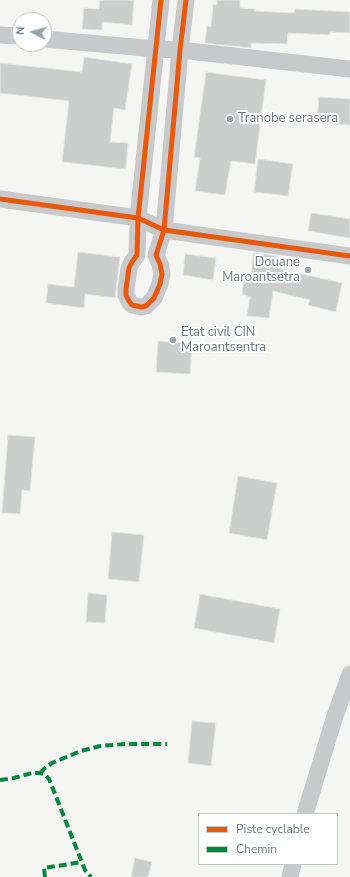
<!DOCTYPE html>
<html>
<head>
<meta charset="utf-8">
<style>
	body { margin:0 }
	#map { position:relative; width:350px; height:877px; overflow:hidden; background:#f5f5f4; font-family:"Nunito Sans",sans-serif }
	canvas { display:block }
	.legend { position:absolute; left:198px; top:813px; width:140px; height:52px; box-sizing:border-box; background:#fff; border:1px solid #c2c9cd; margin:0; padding:5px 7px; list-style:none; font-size:12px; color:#667983 }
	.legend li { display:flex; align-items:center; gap:8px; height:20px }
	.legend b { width:20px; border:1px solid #c2c9cd }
	.north { position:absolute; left:12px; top:12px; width:40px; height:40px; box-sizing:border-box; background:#fff; border:1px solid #c2c9cd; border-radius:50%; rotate:276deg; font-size:11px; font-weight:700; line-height:16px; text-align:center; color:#667983 }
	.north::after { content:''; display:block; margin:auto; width:14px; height:18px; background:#98a4ab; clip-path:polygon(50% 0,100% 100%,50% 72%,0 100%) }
</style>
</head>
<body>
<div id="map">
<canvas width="350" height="877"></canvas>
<ul class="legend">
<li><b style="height:5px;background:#e8590c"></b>Piste cyclable</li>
<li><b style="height:5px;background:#00873e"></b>Chemin</li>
</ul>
<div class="north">N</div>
</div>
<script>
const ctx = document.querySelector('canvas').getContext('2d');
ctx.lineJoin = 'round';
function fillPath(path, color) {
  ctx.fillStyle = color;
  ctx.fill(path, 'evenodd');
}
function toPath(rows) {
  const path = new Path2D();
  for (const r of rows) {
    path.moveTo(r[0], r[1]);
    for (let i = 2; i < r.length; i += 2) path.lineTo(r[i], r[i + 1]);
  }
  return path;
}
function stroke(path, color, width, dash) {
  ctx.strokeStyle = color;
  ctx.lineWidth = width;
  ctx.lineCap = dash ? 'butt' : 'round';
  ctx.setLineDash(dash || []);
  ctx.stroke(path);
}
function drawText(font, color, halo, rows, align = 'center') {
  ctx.font = font + ' "Nunito Sans",sans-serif';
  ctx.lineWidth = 4;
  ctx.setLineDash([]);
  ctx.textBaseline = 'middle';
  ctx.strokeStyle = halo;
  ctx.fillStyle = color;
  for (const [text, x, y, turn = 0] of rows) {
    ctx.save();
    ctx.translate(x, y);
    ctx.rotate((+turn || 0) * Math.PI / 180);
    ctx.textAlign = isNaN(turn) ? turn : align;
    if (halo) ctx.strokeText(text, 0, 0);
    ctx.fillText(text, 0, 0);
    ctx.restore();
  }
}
const building = toPath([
	[100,0,134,0,132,25,102,22,102,30,82,29,84,8,99,9,100,0],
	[217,0,240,0,240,8,255,9,254,11,294,13,295,9,350,12,350,33,330,32,330,35,288,33,287,44,251,43,251,48,205,43,207,26,211,27,213,5,217,5,217,0],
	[84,57,132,64,125,110,114,108,110,142,128,143,126,169,62,162,69,101,0,93,0,63,82,72,84,57],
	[206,72,266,80,255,164,231,161,225,195,195,191,200,158,194,157,206,72],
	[319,97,350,99,350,125,317,123,319,97],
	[258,159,293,164,288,196,254,192,258,159],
	[311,213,350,219,350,238,308,231,311,213],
	[78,252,120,257,115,298,85,294,84,308,46,303,48,284,74,287,78,252],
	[253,253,277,256,276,268,342,283,336,312,308,305,310,300,273,291,269,318,247,316,250,297,242,294,244,278,251,278,253,253],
	[185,254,216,258,213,280,183,275,185,254],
	[158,341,192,343,190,374,156,372,158,341],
	[8,435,35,437,30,491,22,490,20,514,2,513,8,435],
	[238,476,277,483,267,540,229,533,238,476],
	[112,532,144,535,139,582,108,579,112,532],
	[88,593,107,595,105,623,86,622,88,593],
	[200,594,280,609,274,643,194,628,200,594],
	[192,721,216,723,211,766,188,763,192,721],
	[135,858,152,862,148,877,131,877,135,858]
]);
const street = toPath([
	[161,0,138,218,137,255,132,262,129,268,126,289,126,295,129,301,132,305,141,307,146,306,154,298,160,284,162,274,160,264,156,255,164,230,180,50,186,0],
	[0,35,20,36],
	[44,39,156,49,180,50,350,69],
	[0,199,138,218,164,230,350,256],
	[305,814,335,716,350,674],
	[290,877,293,864]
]);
const quiet = toPath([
	[40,773,45,768,52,763,81,751,100,746,125,744,167,744],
	[0,780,14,778,32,773,40,773,44,774,49,779,53,789,85,870,91,877],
	[45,877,44,868,82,862]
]);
const cycleway = toPath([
	[161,0,138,218,137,255,132,262,129,268,126,289,126,295,129,301,132,305,141,307,146,306,154,298,160,284,162,274,160,264,156,255,164,230,180,50,186,0],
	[0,199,138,218,164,230,350,256]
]);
const markers = [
	[230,119,4,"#98a4ab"],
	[308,270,4,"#98a4ab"],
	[173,340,4,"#98a4ab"]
];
const poiNames = [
	["Tranobe serasera",238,119],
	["Douane",300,263,"right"],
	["Maroantsetra",300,278,"right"],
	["Etat civil CIN",181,333],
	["Maroantsentra",181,348]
];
fillPath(building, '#cccece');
stroke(building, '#e4e4e4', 1);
stroke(street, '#c7c9ca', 17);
stroke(quiet, '#00873e', 4, [8, 4]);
stroke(cycleway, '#e8590c', 5);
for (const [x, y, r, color] of markers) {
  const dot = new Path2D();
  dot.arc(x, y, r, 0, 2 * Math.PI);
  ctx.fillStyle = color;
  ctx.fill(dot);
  stroke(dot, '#fff', 1.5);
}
drawText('13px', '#667983', '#fff', poiNames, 'left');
</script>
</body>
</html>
